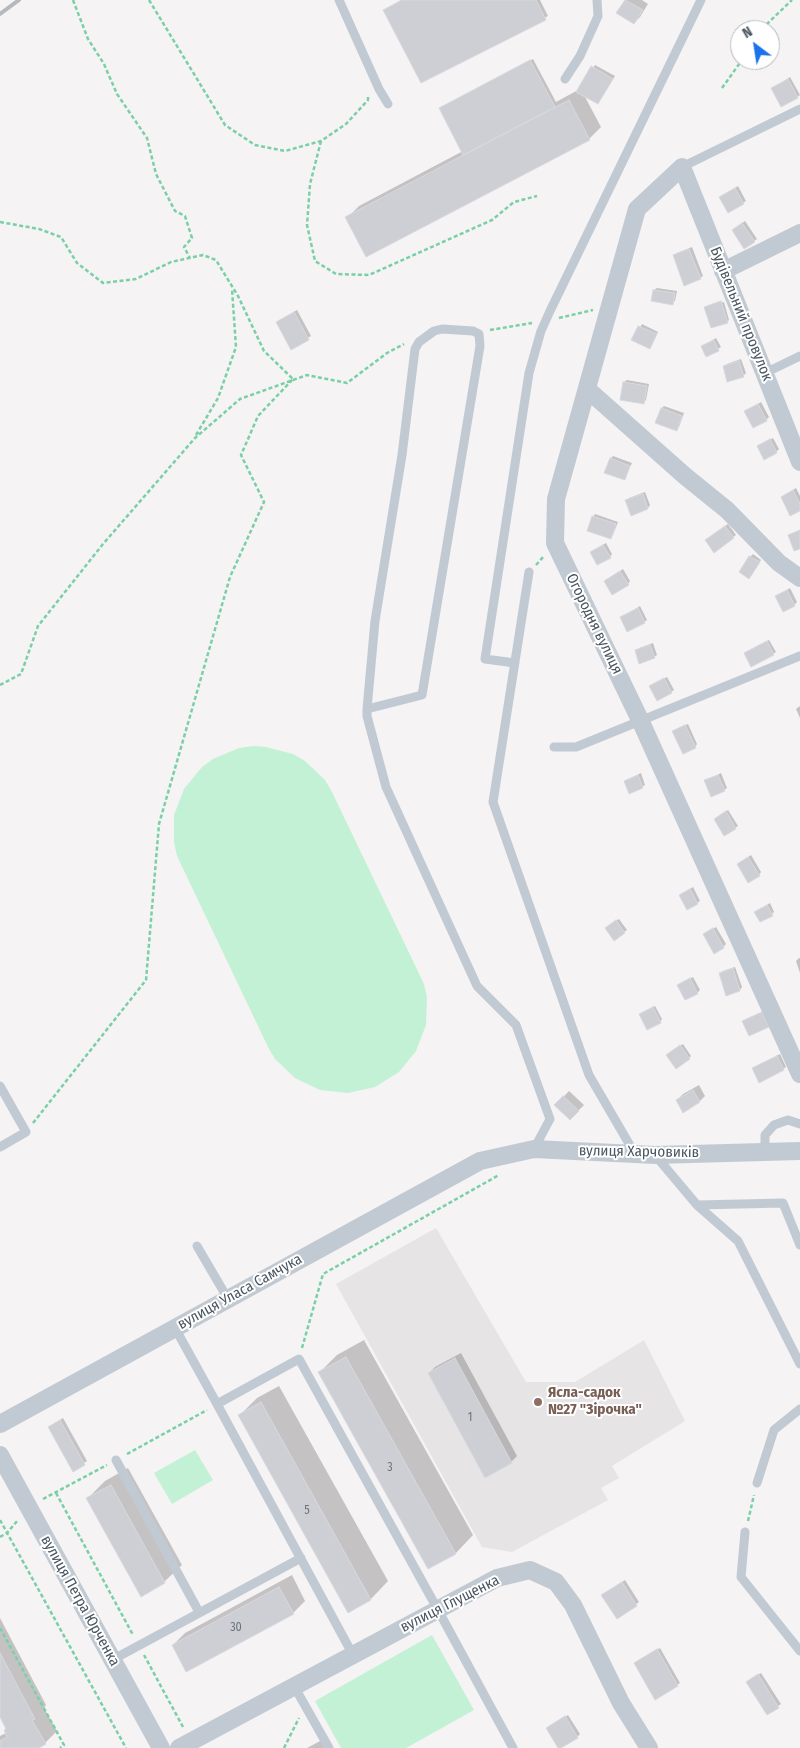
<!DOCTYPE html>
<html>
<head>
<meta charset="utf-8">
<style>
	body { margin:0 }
	#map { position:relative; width:800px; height:1748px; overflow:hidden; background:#f5f3f3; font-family:"Fira Sans Condensed",sans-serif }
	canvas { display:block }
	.north { position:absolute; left:730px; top:20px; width:50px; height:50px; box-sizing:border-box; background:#fff; border:1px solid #b7bbc0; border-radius:50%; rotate:329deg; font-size:14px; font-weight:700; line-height:20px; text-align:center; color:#4a5661 }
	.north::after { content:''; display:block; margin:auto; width:18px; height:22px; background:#1a73e8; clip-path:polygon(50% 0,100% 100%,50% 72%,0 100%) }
</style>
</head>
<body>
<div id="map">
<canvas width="800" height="1748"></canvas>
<div class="north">N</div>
</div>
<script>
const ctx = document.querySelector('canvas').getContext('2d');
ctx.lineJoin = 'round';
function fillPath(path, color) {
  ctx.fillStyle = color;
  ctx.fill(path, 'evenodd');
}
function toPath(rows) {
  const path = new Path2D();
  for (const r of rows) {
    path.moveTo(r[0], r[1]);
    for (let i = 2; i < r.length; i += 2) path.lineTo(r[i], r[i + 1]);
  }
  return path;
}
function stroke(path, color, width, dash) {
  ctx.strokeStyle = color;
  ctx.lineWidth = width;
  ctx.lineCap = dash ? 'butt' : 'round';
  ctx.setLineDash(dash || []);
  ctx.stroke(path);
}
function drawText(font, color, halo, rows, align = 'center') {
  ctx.font = font + ' "Fira Sans Condensed",sans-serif';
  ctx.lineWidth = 4;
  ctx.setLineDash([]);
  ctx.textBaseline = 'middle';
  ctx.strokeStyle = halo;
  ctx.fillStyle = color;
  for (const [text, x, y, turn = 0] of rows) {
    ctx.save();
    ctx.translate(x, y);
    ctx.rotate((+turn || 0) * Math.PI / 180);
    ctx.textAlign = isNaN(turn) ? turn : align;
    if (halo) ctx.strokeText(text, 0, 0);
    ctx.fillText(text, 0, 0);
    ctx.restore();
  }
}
const education = toPath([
	[436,1228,526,1382,575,1382,644,1340,685,1421,612,1466,619,1478,601,1488,608,1500,512,1552,482,1547,336,1284]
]);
const green = toPath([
	[253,746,266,747,293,754,305,761,325,780,332,792,424,984,427,997,426,1025,416,1051,399,1072,375,1087,348,1093,320,1090,295,1078,275,1059,268,1047,177,856,174,842,174,815,184,789,202,767,213,759,239,748],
	[195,1450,213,1480,172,1504,154,1473],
	[432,1635,474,1710,406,1748,341,1748,315,1701]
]);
const shadow = toPath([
	[401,0,540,0,548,16,421,82,385,10],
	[626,0,642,0,648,4,640,17,634,23,618,13],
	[533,59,556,102,578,90,595,65,615,76,598,103,584,95,601,127,589,139,347,218,359,206,463,151,440,108],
	[790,77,800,95,797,97,773,88],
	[738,186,746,201,743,203,721,197],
	[745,221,757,239,754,241,736,228],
	[692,247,703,276,700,278,674,255,677,253],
	[657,288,677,291,675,301,672,303,654,290],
	[724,302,729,320,727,322,706,307],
	[297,310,311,336,291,348,277,322],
	[642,324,658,332,649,348,633,340],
	[716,338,721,347,718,349,702,346],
	[741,359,746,373,743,376,724,366,727,364],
	[627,380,649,384,646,400,643,403,624,382],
	[761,402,769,417,766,420,745,412],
	[664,406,684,413,679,427,676,430,662,408],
	[773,438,779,449,776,452,758,446],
	[613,456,632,463,624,479,611,458],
	[796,488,800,496,800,509,782,497],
	[645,492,650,505,648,508,631,514,626,501,629,498],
	[595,514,618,522,613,535,611,537,593,517],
	[728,524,736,535,733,537,709,538],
	[606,543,612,554,610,557,594,550],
	[753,554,761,560,749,578,750,557],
	[623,569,630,581,628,584,608,579],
	[790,588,797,602,794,605,777,596],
	[640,606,647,620,644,622,622,617],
	[769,640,776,652,773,654,745,653],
	[653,643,657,655,654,657,636,651,639,648],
	[667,677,674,690,671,692,650,686],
	[800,706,800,718,796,709],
	[688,724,697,744,695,747,676,729],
	[641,773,645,785,630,793,625,781],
	[721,773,727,788,724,790,706,781],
	[728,810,738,826,735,828,715,819],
	[751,855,761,872,759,875,739,864],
	[693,887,700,901,697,903,681,895],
	[770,903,774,912,772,914,756,912],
	[619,919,627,930,624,932,609,925],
	[716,927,726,944,723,947,704,934],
	[799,958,800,958,800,973,796,961],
	[735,967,742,987,740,990,727,994,720,974,723,971],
	[693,977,700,990,697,993,679,985],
	[655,1006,662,1019,660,1022,640,1014],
	[683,1044,691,1056,689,1058,670,1053],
	[780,1054,786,1067,783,1069,756,1066],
	[699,1085,705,1096,700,1101,677,1100,683,1094],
	[569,1091,584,1105,570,1119,556,1105],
	[364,1340,473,1535,456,1553,429,1568,320,1372,337,1355],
	[461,1353,517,1456,511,1462,429,1373,435,1367],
	[279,1386,388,1581,371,1599,349,1611,240,1415,257,1398],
	[63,1418,87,1461,73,1470,49,1427],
	[128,1468,182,1565,164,1582,88,1498,105,1481],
	[292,1575,305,1601,293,1613,173,1645,185,1633],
	[625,1580,639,1602,617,1618,605,1593],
	[0,1618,46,1705,44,1708,57,1731,45,1743,36,1748,0,1748,0,1736,6,1733,7,1728,0,1715],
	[660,1648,680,1683,655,1698,635,1663],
	[761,1673,781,1704,768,1713,750,1679],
	[568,1715,580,1734,577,1737,547,1728],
	[322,1740,326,1748,307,1748]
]);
const building = toPath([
	[402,0,536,0,546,20,421,83,383,10,402,0],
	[625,0,643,10,634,24,616,13,625,0],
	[530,60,555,107,463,155,439,108,530,60],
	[591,66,613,79,598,104,576,92,591,66],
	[788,79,798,98,781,107,771,88,788,79],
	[569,100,590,140,366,257,345,217,569,100],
	[735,188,744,204,728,213,719,197,735,188],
	[742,223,755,242,744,249,732,230,742,223],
	[689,249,701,279,684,286,673,255,689,249],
	[653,290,675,293,673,305,651,301,653,290],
	[721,301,728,323,711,328,704,307,721,301],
	[294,312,309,340,291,350,276,322,294,312],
	[638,326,657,334,650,349,631,340,638,326],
	[714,340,719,351,706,357,701,346,714,340],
	[739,361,744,377,727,382,723,366,739,361],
	[623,382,647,386,644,404,620,400,623,382],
	[758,404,767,421,753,428,744,411,758,404],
	[661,408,682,416,677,431,655,423,661,408],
	[770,439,777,453,764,460,757,446,770,439],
	[610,458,630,466,625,480,604,473,610,458],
	[793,490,800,504,800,511,790,516,781,497,793,490],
	[643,494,648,509,631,516,625,500,643,494],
	[592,516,616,524,611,539,587,531,592,516],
	[725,526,734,538,714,553,705,540,725,526],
	[800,530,800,549,794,551,788,535,800,530],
	[603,545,611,558,597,565,590,552,603,545],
	[749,556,760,562,749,579,739,572,749,556],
	[620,571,629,585,612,595,604,581,620,571],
	[787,590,795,606,783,612,775,596,787,590],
	[638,608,645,623,627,632,620,617,638,608],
	[767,641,774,655,751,667,744,653,767,641],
	[650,645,655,658,639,664,635,650,650,645],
	[664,678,672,693,657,701,649,686,664,678],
	[685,725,696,748,683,754,672,731,685,725],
	[638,775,643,788,629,794,624,781,638,775],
	[718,775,725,791,711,797,704,780,718,775],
	[726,811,736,829,724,836,714,819,726,811],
	[748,857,760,876,748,883,737,864,748,857],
	[690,889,698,904,687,910,679,895,690,889],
	[767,905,773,916,760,922,754,912,767,905],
	[616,920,625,933,614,941,605,928,616,920],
	[713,928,724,948,714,954,703,934,713,928],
	[733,968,740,991,726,996,719,973,733,968],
	[690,978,698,994,685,1000,677,985,690,978],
	[653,1007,661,1023,647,1030,639,1014,653,1007],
	[762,1012,769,1027,749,1036,742,1021,762,1012],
	[680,1045,690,1059,676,1069,666,1055,680,1045],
	[777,1056,784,1070,759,1083,752,1068,777,1056],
	[693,1090,700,1102,683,1113,676,1100,693,1090],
	[563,1096,579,1111,570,1120,554,1105,563,1096],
	[346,1357,456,1554,428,1569,318,1372,346,1357],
	[455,1358,512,1463,485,1478,428,1373,455,1358],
	[261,1402,371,1600,348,1613,238,1415,261,1402],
	[60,1420,85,1465,73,1472,48,1427,60,1420],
	[111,1485,165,1583,141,1597,86,1498,111,1485],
	[622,1582,637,1606,617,1619,601,1595,622,1582],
	[279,1587,294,1614,186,1672,172,1645,279,1587],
	[657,1649,678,1686,655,1700,634,1663,657,1649],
	[0,1653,35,1719,32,1720,46,1744,39,1748,0,1748,0,1741,7,1737,4,1730,6,1729,0,1717,0,1653],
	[758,1674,779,1708,767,1715,746,1682,758,1674],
	[565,1716,578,1738,561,1748,558,1748,546,1728,565,1716]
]);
const path = toPath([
	[73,0,88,39,104,64,117,94,147,138,156,174,175,211,185,216,192,238,184,247,190,258],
	[149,0,225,125,255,145,285,151,321,141,346,124,368,100,368,95],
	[763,30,768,23,792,0],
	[722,88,742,60],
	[321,141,310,184,307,225,315,261,336,274,369,275,492,220,514,202,537,196],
	[0,222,39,229,61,237,77,263,103,283,136,279,171,262,203,255,216,260,238,296,264,351,293,379],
	[559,318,593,310],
	[490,330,532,323],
	[196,435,218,398,236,347,232,289],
	[536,565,544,556],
	[0,685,21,674,38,626,103,544,195,438,240,399,307,375,347,383,387,353,404,344],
	[33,1123,146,980,159,824,230,577,264,502,241,455,258,416,293,379],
	[302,1348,323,1274,499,1175],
	[127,1454,207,1410],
	[56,1493,133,1635],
	[43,1499,107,1465],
	[0,1520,126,1748],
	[748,1521,754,1495],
	[0,1537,7,1533,18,1520],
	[0,1628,64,1745,60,1748],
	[144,1655,183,1727],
	[284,1748,299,1718]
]);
const lane = toPath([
	[339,0,379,89,388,104],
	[565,79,580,56,598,16,597,0],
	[682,167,800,109],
	[765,373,800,356],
	[529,572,493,802,589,1075,635,1154],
	[515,663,485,659,529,373,541,331,550,311,701,0],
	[367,709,422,695,480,346,479,334,473,331,442,329,434,331,419,342,415,349,402,455,375,621,367,709,367,716,386,787,477,986,516,1025,550,1119,534,1149],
	[554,747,576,747,800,656],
	[0,1086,26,1132,0,1147],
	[765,1152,765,1135,774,1125,788,1120,800,1124],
	[655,1155,697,1205,738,1241,800,1364],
	[697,1205,783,1203,800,1245],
	[197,1246,228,1299],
	[175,1328,217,1404,299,1359,438,1610,513,1748],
	[217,1404,353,1655],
	[116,1460,199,1612],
	[757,1483,774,1430,800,1409],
	[745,1532,741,1577,800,1651],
	[112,1660,301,1558],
	[294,1686,329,1748]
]);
const street = toPath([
	[723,271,800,233],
	[587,389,685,476,727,510,779,563,800,578],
	[800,462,682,167,637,209,556,499,555,543,641,722,800,1074],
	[0,1424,480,1161,534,1149,655,1155,800,1151],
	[0,1455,161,1748],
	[179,1748,497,1578,530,1570,556,1582,573,1605,621,1703,649,1748]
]);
const rail = toPath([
	[0,14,19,0]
]);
const markers = [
	[538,1402,5,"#8d6e63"]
];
const numberNames = [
	["1",470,1418],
	["3",390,1468],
	["5",307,1511],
	["30",236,1628]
];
const streetNames = [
	["Будівельний провулок",741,314,68],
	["Огородня вулиця",594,624,64],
	["вулиця Харчовиків",639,1152,1],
	["вулиця Уласа Самчука",240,1292,-29],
	["вулиця Петра Юрченка",80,1601,61],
	["вулиця Глущенка",450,1604,-27]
];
const educationNames = [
	["Ясла-садок",548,1393],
	["№27 \"Зірочка\"",548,1410]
];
fillPath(education, '#e6e4e5');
fillPath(green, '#c3f1d5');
fillPath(shadow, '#0003');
fillPath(building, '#cdcfd5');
stroke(building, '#d7d9de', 1);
stroke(path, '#7ad0a6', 2.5, [4, 2.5]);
stroke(lane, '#c1cad2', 9);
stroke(street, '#c1cad2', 18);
stroke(rail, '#b5b8bd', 4);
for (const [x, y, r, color] of markers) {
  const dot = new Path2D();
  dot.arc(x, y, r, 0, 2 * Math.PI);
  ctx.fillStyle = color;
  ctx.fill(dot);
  stroke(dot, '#fff', 2);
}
drawText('12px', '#6b747e', null, numberNames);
drawText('15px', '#4a5661', '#fff', streetNames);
drawText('bold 15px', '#785e54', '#fff', educationNames, 'left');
</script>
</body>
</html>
